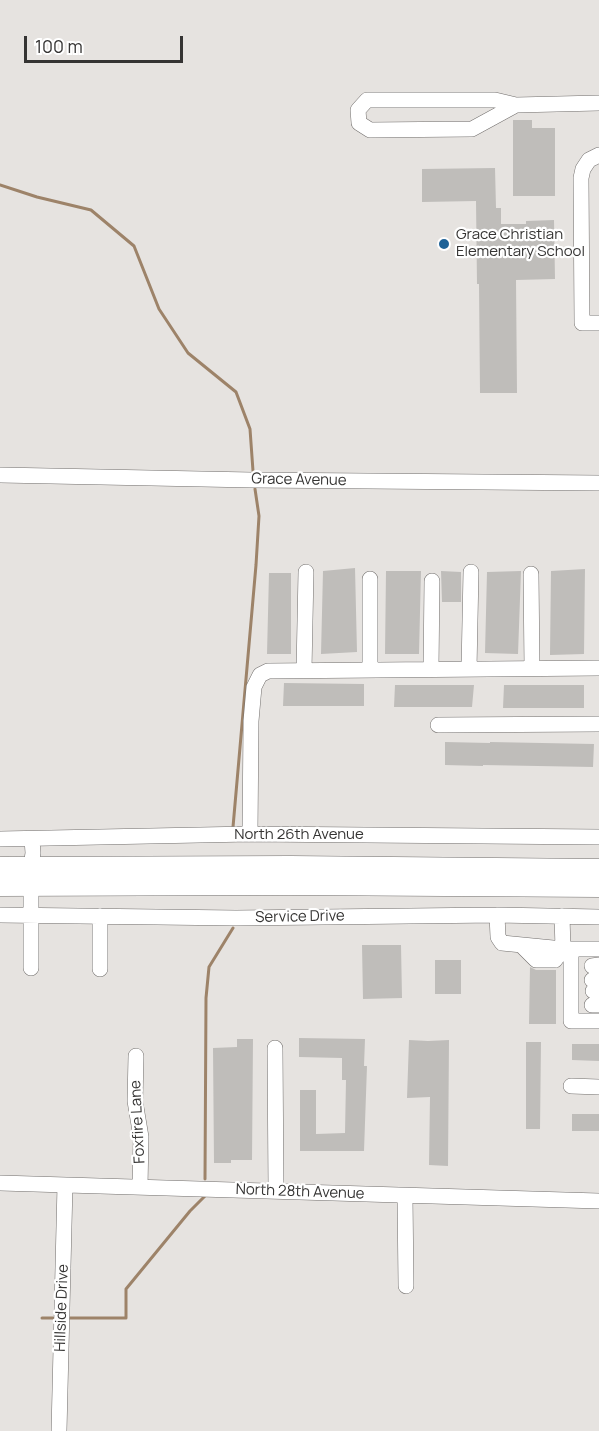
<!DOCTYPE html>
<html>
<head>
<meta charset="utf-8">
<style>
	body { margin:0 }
	#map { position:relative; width:599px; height:1431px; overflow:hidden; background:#e6e3e0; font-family:Manrope,sans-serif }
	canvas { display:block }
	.scale { position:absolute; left:24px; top:36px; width:159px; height:27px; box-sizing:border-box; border:3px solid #353433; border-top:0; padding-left:8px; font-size:18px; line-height:21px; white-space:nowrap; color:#353433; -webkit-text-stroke:4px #fff; paint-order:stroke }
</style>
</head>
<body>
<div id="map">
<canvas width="599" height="1431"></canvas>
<div class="scale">100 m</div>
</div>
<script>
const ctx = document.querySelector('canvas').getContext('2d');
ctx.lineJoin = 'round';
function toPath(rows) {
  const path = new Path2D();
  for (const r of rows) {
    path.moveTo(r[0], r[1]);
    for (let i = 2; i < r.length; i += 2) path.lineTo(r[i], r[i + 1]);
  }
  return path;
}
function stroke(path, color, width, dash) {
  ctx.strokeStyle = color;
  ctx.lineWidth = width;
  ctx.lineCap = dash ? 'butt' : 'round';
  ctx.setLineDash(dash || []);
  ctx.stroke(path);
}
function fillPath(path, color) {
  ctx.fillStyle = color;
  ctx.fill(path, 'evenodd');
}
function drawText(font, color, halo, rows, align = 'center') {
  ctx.font = font + ' Manrope,sans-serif';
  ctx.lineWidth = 4.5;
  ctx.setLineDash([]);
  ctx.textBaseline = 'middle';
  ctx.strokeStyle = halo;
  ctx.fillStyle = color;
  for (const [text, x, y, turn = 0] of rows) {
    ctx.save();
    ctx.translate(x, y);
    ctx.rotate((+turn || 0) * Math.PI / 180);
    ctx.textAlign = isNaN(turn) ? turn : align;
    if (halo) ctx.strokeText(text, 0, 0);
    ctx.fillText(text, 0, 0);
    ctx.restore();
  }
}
const stream = toPath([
	[0,185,37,197,91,210,134,246,159,309,188,353,236,392,250,429,253,471],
	[233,827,256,565,259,516,255,489],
	[205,1179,206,998,209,967,233,928],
	[42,1318,53,1318],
	[70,1318,126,1318,126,1289,190,1211,205,1196]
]);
const building = toPath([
	[513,120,532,120,532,128,555,128,555,196,513,196],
	[495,168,496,208,501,208,501,224,526,224,526,221,554,220,555,279,516,280,517,393,480,393,479,284,477,284,476,201,422,202,422,169],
	[355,568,357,652,321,654,323,571],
	[585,569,584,654,550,655,551,571],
	[386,571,421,571,419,654,385,654],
	[441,571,461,572,461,602,442,602],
	[521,571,518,654,485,653,487,572],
	[269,573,291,573,291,654,267,654],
	[284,683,364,684,364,706,283,706],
	[395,685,474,685,472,707,394,707],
	[504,685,584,685,584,708,503,708],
	[445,742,490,743,490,742,594,744,593,767,483,765,483,766,445,765],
	[362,945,401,945,402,998,363,999],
	[435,960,461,960,461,994,435,994],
	[530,967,536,970,556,970,556,1024,529,1024],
	[299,1038,365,1039,364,1066,367,1066,364,1151,300,1151,300,1090,316,1090,316,1134,345,1133,346,1080,342,1080,342,1058,299,1057],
	[237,1039,253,1039,252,1160,231,1160,231,1163,214,1163,213,1048,237,1047],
	[409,1040,428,1041,449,1040,448,1166,429,1165,430,1097,407,1098],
	[526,1042,541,1042,540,1129,526,1129],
	[572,1044,599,1044,599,1061,572,1060],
	[572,1114,599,1114,599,1131,572,1131]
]);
const minor = toPath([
	[516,105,472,129,370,130,359,123,358,110,367,100,495,100,516,105,599,103],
	[599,155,589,160,583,169,581,178,582,323,599,323],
	[0,475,252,480,599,483],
	[531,574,532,668],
	[370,579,370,669],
	[431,669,432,581],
	[469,669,471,572],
	[304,670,306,572],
	[438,725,599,724],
	[250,834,251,721,254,687,260,675,268,671,599,668],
	[0,839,250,834,599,837],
	[0,915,236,918,497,915,599,917],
	[497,915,498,937,502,943,563,949,562,916],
	[100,916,100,969],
	[521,945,536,960,555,960,563,949,599,949],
	[571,950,571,1021,599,1021],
	[592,966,599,965],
	[31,968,31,867,33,853,32,839],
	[592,980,599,980],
	[593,991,599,991],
	[592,1005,599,1005],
	[275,1048,276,1191],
	[136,1056,135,1101,141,1137,140,1187],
	[571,1086,599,1087],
	[0,1183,599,1201],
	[405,1196,406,1286],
	[59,1431,65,1185]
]);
const major = toPath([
	[0,867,291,866,599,869],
	[0,886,288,885,599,887]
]);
const markers = [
	[444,244,6,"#1e6297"]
];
const poiNames = [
	["Grace Christian",456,235],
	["Elementary School",456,252]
];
const streetNames = [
	["Grace Avenue",299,480,1],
	["North 26th Avenue",299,835],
	["Service Drive",300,917,-1],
	["Foxfire Lane",138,1122,-93],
	["North 28th Avenue",300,1192,2],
	["Hillside Drive",62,1308,-88]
];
stroke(stream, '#9d8369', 3);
fillPath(building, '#bfbdba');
stroke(minor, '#716e6c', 16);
stroke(major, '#716e6c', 21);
stroke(minor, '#fff', 15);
stroke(major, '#fff', 20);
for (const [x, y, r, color] of markers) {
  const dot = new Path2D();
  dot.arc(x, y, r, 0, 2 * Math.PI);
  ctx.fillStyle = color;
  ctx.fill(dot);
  stroke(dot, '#fff', 2);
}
drawText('15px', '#353433', '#fff', poiNames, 'left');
drawText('15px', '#353433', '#fff', streetNames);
</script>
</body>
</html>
